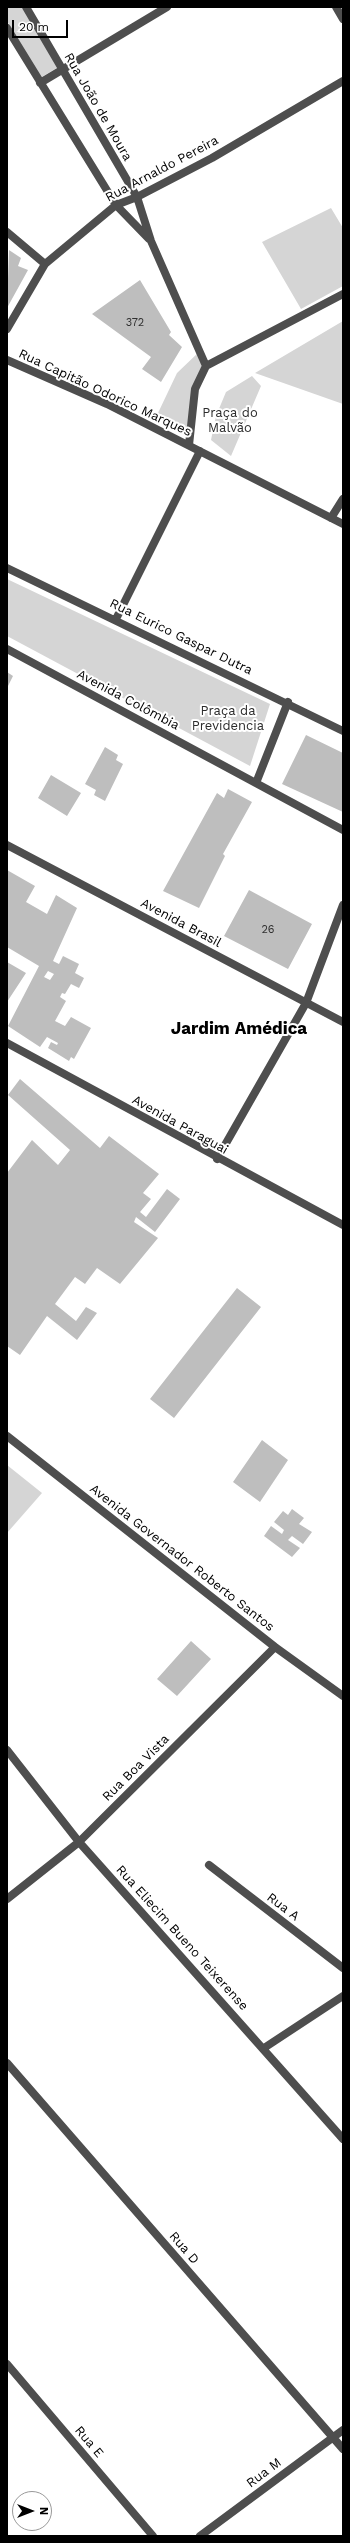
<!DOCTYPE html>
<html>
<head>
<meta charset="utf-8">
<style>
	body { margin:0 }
	#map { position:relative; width:350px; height:2543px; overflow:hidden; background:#fff; font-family:"Work Sans",sans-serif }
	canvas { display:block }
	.frame { position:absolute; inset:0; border:8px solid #000; pointer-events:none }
	.north { position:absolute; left:12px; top:2491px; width:40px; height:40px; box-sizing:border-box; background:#fff; border:1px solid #999; border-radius:50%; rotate:90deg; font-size:11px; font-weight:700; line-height:16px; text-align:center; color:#000 }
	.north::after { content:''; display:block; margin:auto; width:14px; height:18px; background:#000; clip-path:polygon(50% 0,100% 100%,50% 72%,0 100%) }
	.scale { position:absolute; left:12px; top:20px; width:56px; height:18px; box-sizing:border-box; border:2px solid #000; border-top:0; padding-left:5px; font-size:12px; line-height:14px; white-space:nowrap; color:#000; -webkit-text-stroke:3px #fff; paint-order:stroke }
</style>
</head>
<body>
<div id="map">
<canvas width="350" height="2543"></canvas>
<div class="frame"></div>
<div class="north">N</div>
<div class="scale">20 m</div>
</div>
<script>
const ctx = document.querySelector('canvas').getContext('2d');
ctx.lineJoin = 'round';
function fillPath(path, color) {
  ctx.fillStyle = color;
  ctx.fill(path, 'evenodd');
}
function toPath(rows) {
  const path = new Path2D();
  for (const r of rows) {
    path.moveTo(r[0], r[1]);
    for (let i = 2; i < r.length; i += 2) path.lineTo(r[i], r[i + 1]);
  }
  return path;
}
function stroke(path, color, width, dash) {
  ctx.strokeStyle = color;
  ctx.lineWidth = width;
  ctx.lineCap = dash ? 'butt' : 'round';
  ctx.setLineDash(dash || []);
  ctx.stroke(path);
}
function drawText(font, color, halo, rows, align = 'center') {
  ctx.font = font + ' "Work Sans",sans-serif';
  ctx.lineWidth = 4;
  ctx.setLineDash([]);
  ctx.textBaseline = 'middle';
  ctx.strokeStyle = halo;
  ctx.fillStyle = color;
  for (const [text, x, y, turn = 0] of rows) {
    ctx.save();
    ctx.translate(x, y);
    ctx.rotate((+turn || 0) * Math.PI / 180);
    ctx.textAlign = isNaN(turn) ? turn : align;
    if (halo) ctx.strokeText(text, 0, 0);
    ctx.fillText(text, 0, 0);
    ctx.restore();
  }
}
const green = toPath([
	[7,7,25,7,60,66,40,78,7,21],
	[331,208,343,228,343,286,301,309,262,242],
	[343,321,343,404,255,373],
	[200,351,206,366,195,389,190,430,158,413,177,373],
	[252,376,261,386,231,456,211,440,216,416,226,392],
	[7,579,270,704,250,766,7,636],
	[7,1465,42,1493,7,1533]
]);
const building = toPath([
	[9,250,21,258,18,266,28,270,7,308],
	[140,280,171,332,169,335,182,347,161,382,142,369,151,357,92,314],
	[7,672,13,676,7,688],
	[306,735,343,753,343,812,282,784],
	[105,747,118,755,116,760,123,764,105,801,94,795,96,790,85,784],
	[51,775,81,793,67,816,38,798],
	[228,789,252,802,223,854,225,856,199,908,163,891,217,793,224,798],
	[7,870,35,886,26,902,47,914,56,895,77,908,53,961,59,964,63,956,79,964,75,973,84,978,79,988,71,984,65,994,62,993,60,997,66,1001,55,1021,65,1026,71,1017,91,1028,74,1059,71,1057,69,1061,48,1048,51,1042,57,1045,58,1043,47,1037,40,1047,8,1026,39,966,7,947],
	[48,971,54,974,50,980,44,977],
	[249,890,312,924,288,969,224,936],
	[7,962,26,973,7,1002],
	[20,1079,100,1148,109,1136,159,1174,143,1193,151,1199,140,1212,146,1217,167,1189,180,1199,155,1232,136,1217,134,1222,158,1238,120,1284,97,1268,85,1284,75,1277,55,1304,76,1321,86,1307,97,1313,77,1340,47,1316,20,1355,7,1346,7,1173,32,1140,58,1165,70,1150,8,1095],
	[237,1288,261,1307,174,1418,150,1399],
	[262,1440,288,1460,260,1502,233,1482],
	[292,1509,304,1518,299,1524,312,1532,303,1544,292,1536,288,1540,300,1548,292,1557,264,1536,271,1526,282,1534,284,1530,274,1522,283,1511,288,1515],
	[191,1641,211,1659,177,1696,157,1679]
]);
const minor = toPath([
	[26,7,137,197,151,241,206,366],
	[336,7,343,19],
	[7,28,116,205,149,239],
	[40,83,167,7],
	[7,232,45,264],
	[7,329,45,264,116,205,137,197,212,158,343,81],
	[7,360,107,404,343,524],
	[189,445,195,389,206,366,343,294],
	[331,518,343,499],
	[7,568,343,731],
	[116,619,200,451],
	[7,649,343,830],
	[256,783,288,702],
	[7,845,343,1022],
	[7,1043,343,1225],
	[217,1159,306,1003,343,905],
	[7,1436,275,1647,343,1696],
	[7,1750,79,1842,343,2139],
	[209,1865,343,1968],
	[7,1899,79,1842,275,1647],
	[264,2048,343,1996],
	[7,2063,343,2449],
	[7,2364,153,2536],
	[200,2536,343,2430]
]);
const numberNames = [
	["372",135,323],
	["26",268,930]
];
const streetNames = [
	["Rua João de Moura",98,107,60],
	["Rua Arnaldo Pereira",162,169,-28],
	["Rua Capitão Odorico Marques",105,393,25],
	["Rua Eurico Gaspar Dutra",181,637,26],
	["Avenida Colômbia",128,700,28],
	["Avenida Brasil",181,923,28],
	["Avenida Paraguai",180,1125,29],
	["Avenida Governador Roberto Santos",182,1558,38],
	["Rua Boa Vista",136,1768,-45],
	["Rua A",283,1907,37],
	["Rua Eliecim Bueno Teixerense",182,1938,48],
	["Rua D",184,2248,49],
	["Rua E",89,2442,50],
	["Rua M",264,2473,-37]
];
const parkNames = [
	["Praça do",230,413],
	["Malvão",230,428],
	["Praça da",228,711],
	["Previdencia",228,726]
];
const districtNames = [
	["Jardim Amédica",239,1029]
];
fillPath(green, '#d5d5d5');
fillPath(building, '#bebebe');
stroke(minor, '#4e4e4e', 8);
drawText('11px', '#303030', null, numberNames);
drawText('13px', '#000', '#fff', streetNames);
drawText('13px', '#2c2c2c', '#fff', parkNames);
drawText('bold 17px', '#000', '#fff', districtNames);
</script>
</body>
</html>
